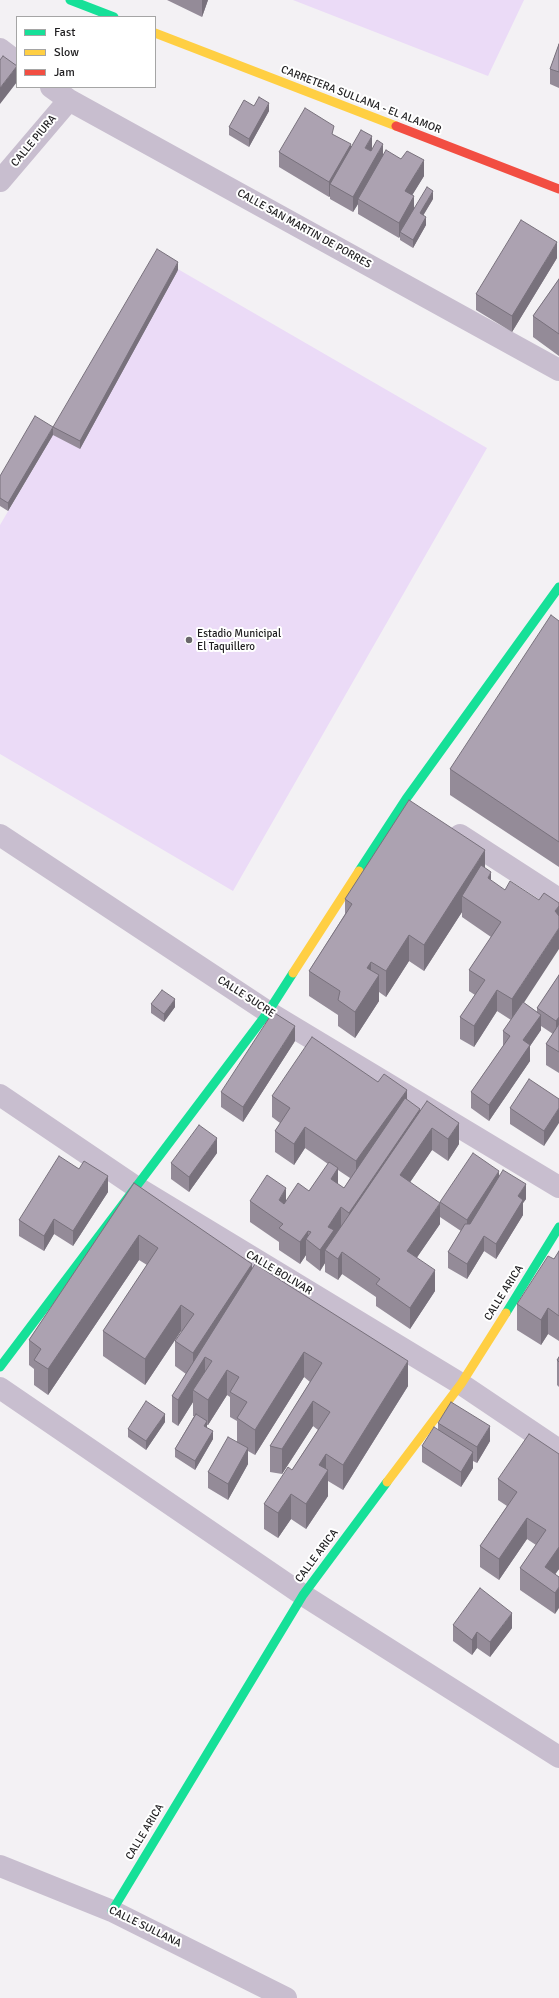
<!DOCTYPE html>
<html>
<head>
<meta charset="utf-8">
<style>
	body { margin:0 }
	#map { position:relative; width:559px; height:1998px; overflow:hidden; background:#f3f1f4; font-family:Signika,sans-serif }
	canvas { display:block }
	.legend { position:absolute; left:16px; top:16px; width:140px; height:72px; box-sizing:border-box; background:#fff; border:1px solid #a5a5a5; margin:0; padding:5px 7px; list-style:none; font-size:12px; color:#1e1d1f }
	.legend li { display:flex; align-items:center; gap:8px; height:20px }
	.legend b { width:20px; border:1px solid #a5a5a5 }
</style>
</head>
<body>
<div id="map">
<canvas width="559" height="1998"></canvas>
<ul class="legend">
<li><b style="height:5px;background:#16e098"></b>Fast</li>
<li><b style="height:5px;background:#ffcf43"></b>Slow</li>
<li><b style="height:5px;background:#f24e42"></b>Jam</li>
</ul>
</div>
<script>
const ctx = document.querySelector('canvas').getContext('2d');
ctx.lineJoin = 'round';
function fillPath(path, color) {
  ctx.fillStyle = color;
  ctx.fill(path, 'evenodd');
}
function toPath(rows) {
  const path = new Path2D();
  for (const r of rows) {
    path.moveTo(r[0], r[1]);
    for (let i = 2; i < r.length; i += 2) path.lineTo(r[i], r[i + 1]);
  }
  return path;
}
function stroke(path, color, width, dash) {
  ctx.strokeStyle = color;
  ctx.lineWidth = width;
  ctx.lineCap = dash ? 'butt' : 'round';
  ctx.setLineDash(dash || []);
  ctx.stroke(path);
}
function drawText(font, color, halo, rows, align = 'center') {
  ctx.font = font + ' Signika,sans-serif';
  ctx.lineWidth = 4;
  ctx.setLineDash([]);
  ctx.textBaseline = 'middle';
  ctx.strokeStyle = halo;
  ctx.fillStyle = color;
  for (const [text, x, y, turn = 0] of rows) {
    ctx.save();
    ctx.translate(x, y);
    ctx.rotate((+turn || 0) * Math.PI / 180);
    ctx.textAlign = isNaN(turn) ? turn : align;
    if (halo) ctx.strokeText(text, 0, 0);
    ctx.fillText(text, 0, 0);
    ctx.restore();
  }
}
const green = toPath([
	[293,0,524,0,488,76],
	[157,257,487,448,233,891,0,754,0,525]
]);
const street = toPath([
	[0,49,17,62],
	[51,87,69,100,559,370],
	[0,181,69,100],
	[0,835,268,1012,559,1187],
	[460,835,559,899],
	[0,1095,136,1187,461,1384,559,1450],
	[0,1388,303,1595,559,1757],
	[0,1866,112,1911,286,1998]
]);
const fast = toPath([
	[70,0,114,17],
	[359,871,406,799,559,587],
	[506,1313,559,1227],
	[0,1367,268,1012,293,973],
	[112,1911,303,1595,387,1482]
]);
const slow = toPath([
	[155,33,396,126],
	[293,973,359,871],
	[387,1482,461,1384,506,1313]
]);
const jam = toPath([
	[396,126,559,189]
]);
const wall = toPath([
	[167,0,208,0,202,17],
	[559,44,559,88,550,84,550,69],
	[254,106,269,111,249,147,229,135,229,127],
	[334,135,351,147,372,150,383,155,424,176,412,195,414,208,433,199,423,215,426,225,413,248,400,240,400,236,399,238,358,214,358,204,353,212,330,199,330,196,329,197,279,167,279,152],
	[557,258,512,332,476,310,476,294],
	[178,270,80,449,53,435,53,427],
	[559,279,559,356,533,337,533,316],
	[53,435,8,511,0,506,0,476],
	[559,621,559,867,450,795,450,769],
	[485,868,491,881,524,1003,537,1012,537,1008,559,975,559,1073,546,1065,546,1044,553,1034,541,1026,541,1030,530,1046,530,1061,489,1121,471,1108,471,1092,503,1046,503,1031,511,1020,497,1011,474,1047,460,1039,460,1017,475,995,469,991,469,970,491,937,462,917,462,912,424,971,409,961,386,997,379,992,379,1001,355,1038,338,1026,338,1015,309,996,309,971,345,914,345,899],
	[151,1004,175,1007,164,1022,151,1013],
	[295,1041,243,1122,221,1107,221,1092],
	[378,1082,407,1100,459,1144,448,1161,432,1150,410,1182,440,1224,417,1257,435,1291,410,1329,376,1306,376,1297,342,1274,338,1280,325,1272,325,1263,320,1271,306,1260,306,1255,300,1264,279,1250,279,1242,250,1222,250,1201,286,1201,309,1191,328,1164,305,1148,294,1165,275,1152,275,1131,280,1123,272,1117,272,1096],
	[338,1170,350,1178,344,1188,338,1184],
	[559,1099,544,1146,510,1124,510,1108],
	[217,1153,189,1192,171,1179,171,1163],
	[79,1169,108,1192,73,1246,54,1234,44,1251,19,1236,19,1220],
	[499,1175,526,1199,523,1203,523,1215,496,1259,484,1251,467,1279,448,1268,448,1252,461,1231,440,1217,440,1202],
	[134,1183,252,1268,408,1386,343,1490,328,1481,328,1496,306,1529,291,1519,278,1538,264,1529,264,1504,292,1470,318,1430,313,1426,282,1474,270,1472,270,1446,310,1382,304,1377,255,1455,248,1451,248,1464,228,1500,208,1488,208,1472,237,1442,237,1421,230,1417,230,1397,227,1395,208,1425,207,1425,207,1428,213,1439,195,1470,175,1457,175,1449,194,1416,193,1416,193,1402,178,1426,172,1422,172,1396,186,1374,175,1366,175,1341,182,1331,181,1331,145,1385,103,1356,103,1331,147,1265,139,1260,48,1395,34,1385,34,1369,29,1365,29,1340],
	[559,1251,559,1341,548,1334,541,1345,517,1330,517,1304,554,1259],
	[559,1357,559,1387,557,1385,557,1360],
	[165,1422,146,1450,128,1437,128,1429],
	[438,1423,490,1441,477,1463,473,1461,473,1468,461,1487,422,1462,422,1446,438,1430],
	[559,1454,559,1574,559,1569,555,1574,559,1577,555,1614,520,1590,520,1568,536,1545,527,1539,499,1580,480,1567,480,1546,507,1506,498,1500,498,1479],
	[453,1625,512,1628,490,1657,477,1648,472,1655,453,1641]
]);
const shadedWall = toPath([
	[202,0,208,0,202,17],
	[17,66,17,82,0,104,0,88],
	[269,103,269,111,249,147,249,139],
	[372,136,372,152,365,148],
	[351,144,351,160,330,184,330,196,329,197,329,182],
	[383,144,383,159,358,199,358,204,353,212,353,197],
	[424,160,424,176,405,207,405,191],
	[433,191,433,199,420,221,420,213],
	[414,196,414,212,400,232,400,236,399,238,399,223],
	[426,217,426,225,413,248,413,240],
	[557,242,557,258,512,332,512,316],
	[178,262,178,270,80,449,80,441],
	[53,427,53,435,8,511,8,503],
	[485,850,485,875,462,896,462,912,424,971,424,945],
	[491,872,491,893,488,878],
	[559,906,559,927,555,911],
	[559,928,559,949,512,1021,512,999],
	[409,935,409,961,386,997,386,971],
	[371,962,371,987,367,968],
	[379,975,379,1001,355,1038,355,1012],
	[497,990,497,1011,474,1047,474,1026],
	[175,999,175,1007,164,1022,164,1014],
	[541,1015,541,1030,530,1046,530,1061,489,1121,489,1105,523,1040],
	[559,1017,559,1033,556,1037,556,1021],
	[295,1026,295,1041,243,1122,243,1107],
	[407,1090,407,1111,356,1182,356,1161],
	[559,1108,559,1123,544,1146,544,1131],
	[420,1109,420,1130,349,1234,349,1213],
	[459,1123,459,1144,448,1161,448,1139],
	[305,1127,305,1148,294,1165,294,1144],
	[432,1128,432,1150,400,1197,400,1175],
	[217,1138,217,1153,189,1192,189,1177],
	[338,1168,338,1189,331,1179],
	[499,1171,499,1187,467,1235,467,1220],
	[108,1176,108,1192,73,1246,73,1231],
	[526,1184,526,1199,523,1203,523,1215,496,1259,496,1244,518,1196],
	[286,1188,286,1209,279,1200],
	[440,1203,440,1224,407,1272,407,1251],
	[341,1207,341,1228,325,1250,325,1263,320,1271,320,1250,328,1227],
	[54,1219,54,1234,44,1251,44,1236],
	[308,1231,308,1241,306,1239,306,1255,300,1264,300,1242],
	[139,1235,139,1260,48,1395,48,1369],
	[484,1236,484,1251,467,1279,467,1264],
	[342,1252,342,1274,338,1280,338,1259],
	[252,1264,252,1289,205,1357,205,1383,193,1390,193,1402,178,1426,178,1400,193,1377,193,1353],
	[435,1270,435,1291,410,1329,410,1308],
	[181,1305,181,1331,145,1385,145,1359],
	[548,1308,548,1334,541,1345,541,1320],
	[304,1352,304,1377,255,1455,255,1430],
	[408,1361,408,1386,343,1490,343,1465],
	[227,1370,227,1395,208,1425,208,1400],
	[313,1401,313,1426,282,1474,282,1449],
	[165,1414,165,1422,146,1450,146,1441],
	[207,1421,207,1429,204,1426],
	[490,1426,490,1441,477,1463,477,1447],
	[213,1431,213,1439,195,1470,195,1461],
	[248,1448,248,1464,228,1500,228,1484],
	[473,1452,473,1468,461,1487,461,1472],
	[326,1454,326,1472,328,1470,328,1496,306,1529,306,1504,319,1465],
	[291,1494,291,1519,278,1538,278,1513],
	[527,1518,527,1539,499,1580,499,1559],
	[559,1547,559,1569,546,1587,545,1567],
	[559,1587,559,1608,555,1614,555,1593],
	[512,1613,512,1628,490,1657,490,1642],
	[477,1632,477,1648,472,1655,472,1640]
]);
const building = toPath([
	[559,44,559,72,550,69,559,44],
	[3,56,17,66,0,88,0,60,3,56],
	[259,97,269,103,249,139,229,127,244,100,254,106,259,97],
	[305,108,334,126,332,134,351,144,329,182,279,152,305,108],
	[361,130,372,136,365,148,371,151,377,140,383,144,353,197,330,184,361,130],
	[386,150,401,159,407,151,424,160,405,191,414,196,399,223,358,199,386,150],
	[427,187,433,191,420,213,426,217,413,240,400,232,427,187],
	[521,220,557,242,512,316,476,294,521,220],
	[157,249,178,262,80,441,53,427,157,249],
	[559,279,559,334,533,316,559,279],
	[35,416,53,427,8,503,0,498,0,476,35,416],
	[551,615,559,621,559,842,450,769,551,615],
	[409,800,485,850,424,945,409,935,386,971,371,962,367,968,379,975,355,1012,338,1000,340,991,309,971,352,904,345,899,409,800],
	[481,865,491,872,488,878,505,890,510,881,539,900,544,893,559,903,559,906,555,911,559,916,559,928,512,999,497,990,474,1026,460,1017,485,980,469,970,501,922,462,896,481,865],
	[559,975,559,1017,556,1021,537,1008,559,975],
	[162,990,175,999,164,1014,151,1004,162,990],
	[523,1002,541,1015,523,1040,530,1045,489,1105,471,1092,510,1036,503,1031,523,1002],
	[273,1012,295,1026,243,1107,221,1092,273,1012],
	[559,1024,559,1052,546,1044,559,1024],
	[312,1037,378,1082,384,1074,407,1090,356,1161,305,1127,294,1144,275,1131,290,1108,272,1096,312,1037],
	[529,1079,559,1099,559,1108,544,1131,510,1108,529,1079],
	[405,1098,420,1109,349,1213,341,1207,328,1227,334,1230,320,1250,306,1239,311,1232,308,1231,300,1242,279,1228,283,1224,250,1201,267,1175,286,1188,279,1200,284,1204,298,1183,309,1191,329,1162,338,1168,331,1179,344,1188,405,1098],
	[427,1101,459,1123,448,1139,432,1128,400,1175,440,1203,407,1251,435,1270,410,1308,376,1284,380,1279,342,1252,338,1259,325,1250,427,1101],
	[199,1125,217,1138,189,1177,171,1163,199,1125],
	[473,1153,499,1171,467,1220,440,1202,473,1153],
	[59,1156,79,1169,84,1161,108,1176,73,1231,54,1219,44,1236,19,1220,59,1156],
	[503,1170,526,1184,518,1196,523,1200,496,1244,484,1236,467,1264,448,1252,465,1224,470,1224,503,1170],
	[134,1183,252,1264,193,1353,175,1341,194,1314,181,1305,145,1359,103,1331,158,1248,139,1235,48,1369,34,1360,41,1349,29,1340,134,1183],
	[559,1251,559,1316,548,1308,541,1320,517,1304,548,1256,554,1259,559,1251],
	[255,1264,408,1361,343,1465,326,1454,319,1465,328,1470,306,1504,291,1494,278,1513,264,1504,288,1467,292,1470,330,1412,313,1401,282,1449,270,1446,322,1363,304,1352,255,1430,237,1418,247,1402,230,1392,239,1377,227,1370,208,1400,193,1390,212,1361,205,1357,178,1400,172,1396,255,1264],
	[559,1357,559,1362,557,1360,559,1357],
	[146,1401,165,1414,146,1441,128,1429,146,1401],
	[451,1402,490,1426,477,1447,438,1423,451,1402],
	[196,1414,207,1421,204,1426,213,1431,195,1461,175,1449,196,1414],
	[434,1427,473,1452,461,1472,422,1446,434,1427],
	[529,1434,559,1454,559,1547,545,1567,559,1577,559,1587,555,1593,520,1568,546,1530,527,1518,499,1559,480,1546,517,1492,498,1479,529,1434],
	[228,1437,248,1448,228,1484,208,1472,228,1437],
	[480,1588,512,1613,490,1642,477,1632,472,1640,453,1625,480,1588]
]);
const markers = [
	[189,640,4,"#69676a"]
];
const streetNames = [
	["CARRETERA SULLANA - EL ALAMOR",361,100,21],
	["CALLE PIURA",34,141,-50],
	["CALLE SAN MARTIN DE PORRES",304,229,29],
	["CALLE SUCRE",246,997,33],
	["CALLE BOLIVAR",279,1273,31],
	["CALLE ARICA",504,1293,-58],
	["CALLE ARICA",317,1556,-53],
	["CALLE ARICA",145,1832,-59],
	["CALLE SULLANA",145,1927,26]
];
const poiNames = [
	["Estadio Municipal",197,634],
	["El Taquillero",197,647]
];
fillPath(green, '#ebdbf7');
stroke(street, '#c8becf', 22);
stroke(fast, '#16e098', 9);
stroke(slow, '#ffcf43', 9);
stroke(jam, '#f24e42', 9);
fillPath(wall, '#948b98');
fillPath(shadedWall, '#78717c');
fillPath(building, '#aca2b1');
stroke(building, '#78717c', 1);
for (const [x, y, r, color] of markers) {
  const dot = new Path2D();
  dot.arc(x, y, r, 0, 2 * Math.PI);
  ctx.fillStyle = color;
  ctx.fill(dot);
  stroke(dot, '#fff', 1.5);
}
drawText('11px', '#1e1d1f', '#fff', streetNames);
drawText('11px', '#1e1d1f', '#fff', poiNames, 'left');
</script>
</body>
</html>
